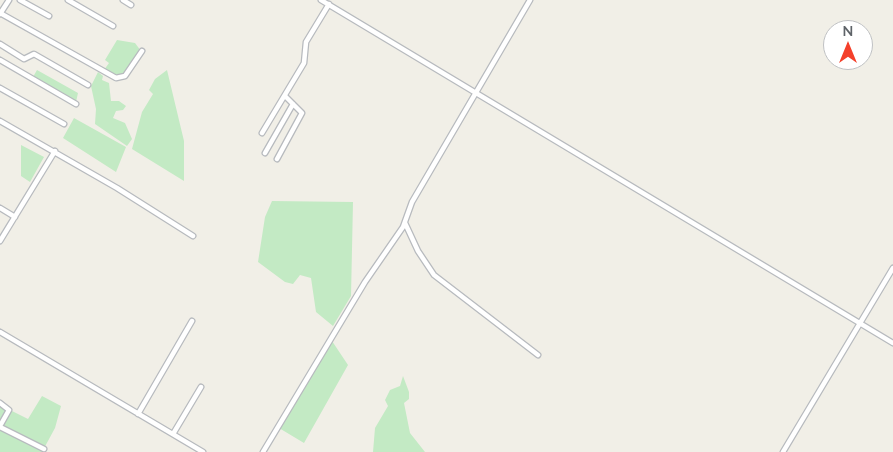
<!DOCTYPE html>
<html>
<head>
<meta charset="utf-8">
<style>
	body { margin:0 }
	#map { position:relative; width:893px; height:452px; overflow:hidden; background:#f1efe7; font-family:Lato,sans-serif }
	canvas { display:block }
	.north { position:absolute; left:823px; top:20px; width:50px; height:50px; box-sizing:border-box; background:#fff; border:1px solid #bfc1c3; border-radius:50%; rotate:0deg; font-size:14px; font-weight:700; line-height:20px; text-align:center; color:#5e6368 }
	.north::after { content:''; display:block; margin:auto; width:18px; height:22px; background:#f4402b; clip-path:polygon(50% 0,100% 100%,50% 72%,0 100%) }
</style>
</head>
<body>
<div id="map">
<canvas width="893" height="452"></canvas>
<div class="north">N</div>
</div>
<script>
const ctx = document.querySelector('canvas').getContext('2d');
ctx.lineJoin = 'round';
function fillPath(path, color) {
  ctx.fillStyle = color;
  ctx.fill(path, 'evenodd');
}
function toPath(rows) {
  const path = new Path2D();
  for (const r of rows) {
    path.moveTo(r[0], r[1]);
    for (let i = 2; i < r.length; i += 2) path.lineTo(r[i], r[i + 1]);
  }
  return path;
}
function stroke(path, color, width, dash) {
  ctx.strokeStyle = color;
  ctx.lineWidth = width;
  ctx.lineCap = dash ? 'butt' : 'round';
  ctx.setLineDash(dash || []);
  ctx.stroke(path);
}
const green = toPath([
	[117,40,135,43,141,51,122,77,116,77,104,70,109,63,105,60],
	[37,70,78,93,76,102,33,77],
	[167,70,184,141,184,181,132,149,142,112,153,94,149,90,155,79],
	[98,72,103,76,102,80,109,83,111,101,119,101,126,106,123,110,116,111,113,118,125,123,132,139,127,146,95,124,96,109,91,86],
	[74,118,126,147,116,172,63,138],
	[21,145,44,157,30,182,21,176],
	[272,201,353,202,351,296,333,326,316,312,311,278,300,275,293,284,285,282,258,262,265,217],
	[332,341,348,365,304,443,279,428],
	[403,376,409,392,409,399,404,403,410,433,425,452,373,452,375,428,388,406,385,400,390,390,400,386],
	[42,396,61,406,55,428,42,452,0,452,0,405,28,419]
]);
const minor = toPath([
	[20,0,49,16],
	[68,0,113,26],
	[123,0,131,5],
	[321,0,893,343],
	[0,13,116,78,125,76,142,51],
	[0,14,9,0],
	[0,44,24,59,34,54,88,85],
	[0,60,76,104],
	[0,88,64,124],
	[0,121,117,188,193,236],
	[262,133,304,63,306,42,329,4],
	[265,153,293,104],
	[277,159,302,113,285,96],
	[0,208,15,217],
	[405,223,418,251,434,275,538,355],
	[0,241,55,151],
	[0,332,203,452],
	[0,403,9,410,0,426],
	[138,414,192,321],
	[0,427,44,449],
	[173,434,201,387],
	[263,452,365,282,403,227,412,202,530,0],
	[783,452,893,268]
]);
fillPath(green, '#c3eac4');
stroke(minor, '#b7babe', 7);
stroke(minor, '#fff', 4.5);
</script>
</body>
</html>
